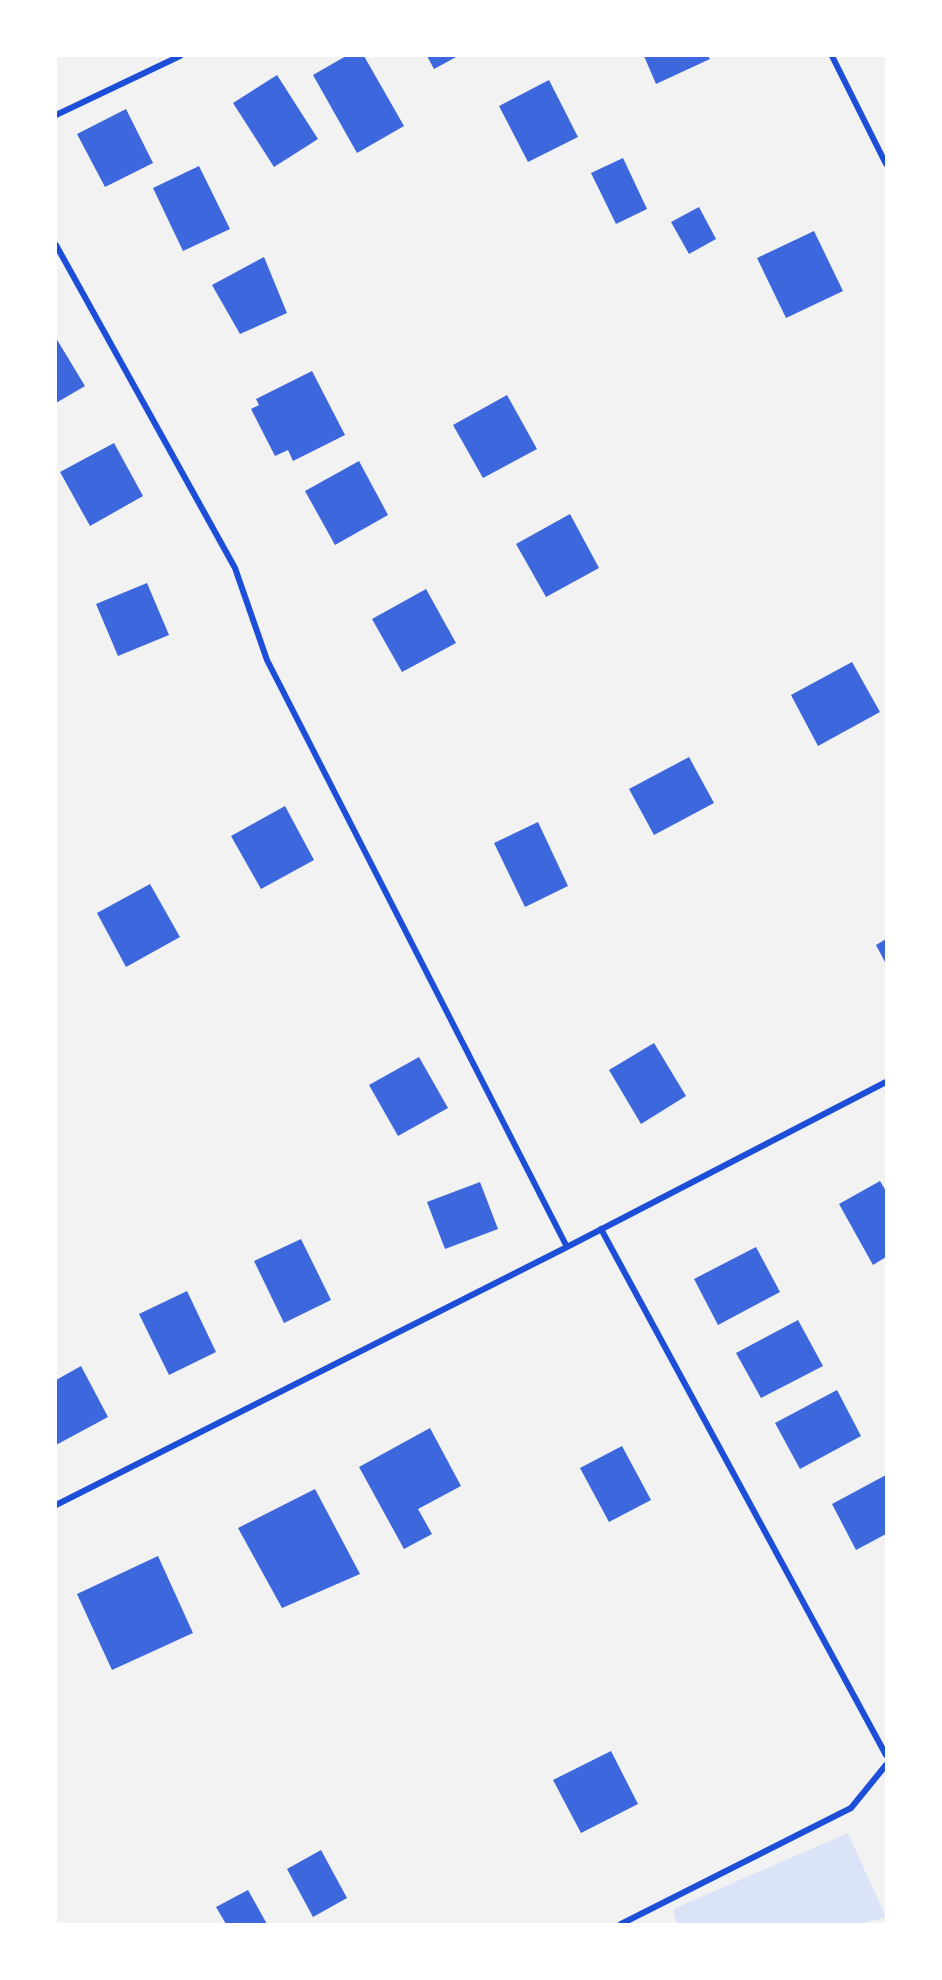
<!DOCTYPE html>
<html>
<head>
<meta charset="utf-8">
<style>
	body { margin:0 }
	#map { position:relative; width:942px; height:1980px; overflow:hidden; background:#f2f2f2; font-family:Inter,sans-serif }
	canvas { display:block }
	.frame { position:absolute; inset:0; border:57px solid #fff; pointer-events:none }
</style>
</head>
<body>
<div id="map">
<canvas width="942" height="1980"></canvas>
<div class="frame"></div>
</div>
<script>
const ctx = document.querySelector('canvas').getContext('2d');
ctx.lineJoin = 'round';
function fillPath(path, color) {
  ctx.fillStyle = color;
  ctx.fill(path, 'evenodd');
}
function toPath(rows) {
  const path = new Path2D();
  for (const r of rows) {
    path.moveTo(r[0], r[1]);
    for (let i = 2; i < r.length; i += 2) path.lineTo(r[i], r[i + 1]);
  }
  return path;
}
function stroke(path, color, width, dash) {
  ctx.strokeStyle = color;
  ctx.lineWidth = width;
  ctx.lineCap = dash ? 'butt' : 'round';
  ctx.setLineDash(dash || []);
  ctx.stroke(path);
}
const green = toPath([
	[848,1833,886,1917,861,1924,677,1924,673,1909]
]);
const building = toPath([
	[346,56,364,56,404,126,357,153,313,75],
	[427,56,458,56,434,69],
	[644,56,708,56,710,59,656,84],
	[277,75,318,139,274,167,233,103],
	[549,80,578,137,528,162,499,106],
	[126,109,153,163,105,187,77,134],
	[623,158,647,209,616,224,591,173],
	[199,166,230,229,183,251,153,188],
	[699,207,716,239,689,254,671,222],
	[814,231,843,291,786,318,757,258],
	[264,257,287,313,240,334,212,285],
	[56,338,85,386,56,403],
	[312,371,345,435,293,461,288,450,275,456,251,409,259,405,256,399],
	[507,395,537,449,483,478,453,425],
	[114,443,143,496,90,526,60,472],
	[359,461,388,515,335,545,305,491],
	[570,514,599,568,546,597,516,544],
	[147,583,169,635,118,656,96,604],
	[426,589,456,643,402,672,372,619],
	[852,662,880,712,818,746,791,695],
	[689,757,714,803,654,835,629,789],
	[285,806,314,860,261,889,231,836],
	[538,822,568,886,525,907,494,843],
	[150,884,180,937,126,967,97,913],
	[886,939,886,964,876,945],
	[654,1043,686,1096,641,1124,609,1070],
	[419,1057,448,1108,398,1136,369,1085],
	[880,1181,886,1191,886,1257,873,1265,839,1204],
	[480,1182,498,1229,445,1249,427,1202],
	[301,1239,331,1300,284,1323,254,1261],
	[756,1247,780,1292,718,1325,694,1279],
	[187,1291,216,1352,169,1375,139,1314],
	[798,1320,823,1366,761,1398,736,1353],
	[81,1366,108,1417,56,1445,56,1380],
	[837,1390,861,1436,800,1469,775,1423],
	[430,1428,461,1486,418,1509,432,1534,404,1549,359,1467],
	[622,1446,651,1500,609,1522,580,1468],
	[886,1475,886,1534,856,1550,832,1504],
	[315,1489,360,1574,282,1608,238,1528],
	[158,1556,193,1633,112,1670,77,1594],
	[611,1751,638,1804,581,1833,553,1780],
	[321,1850,347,1898,313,1917,287,1869],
	[248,1890,267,1924,226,1924,216,1907]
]);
const minor = toPath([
	[832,56,886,164],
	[56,115,180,56],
	[56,245,235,568,267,660,567,1247],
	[601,1229,886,1755],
	[56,1505,567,1247,886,1082],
	[621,1924,851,1808,886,1765]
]);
fillPath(green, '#dbe4f7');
fillPath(building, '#3d67dc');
stroke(minor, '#1d4ed8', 6);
</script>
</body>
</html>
